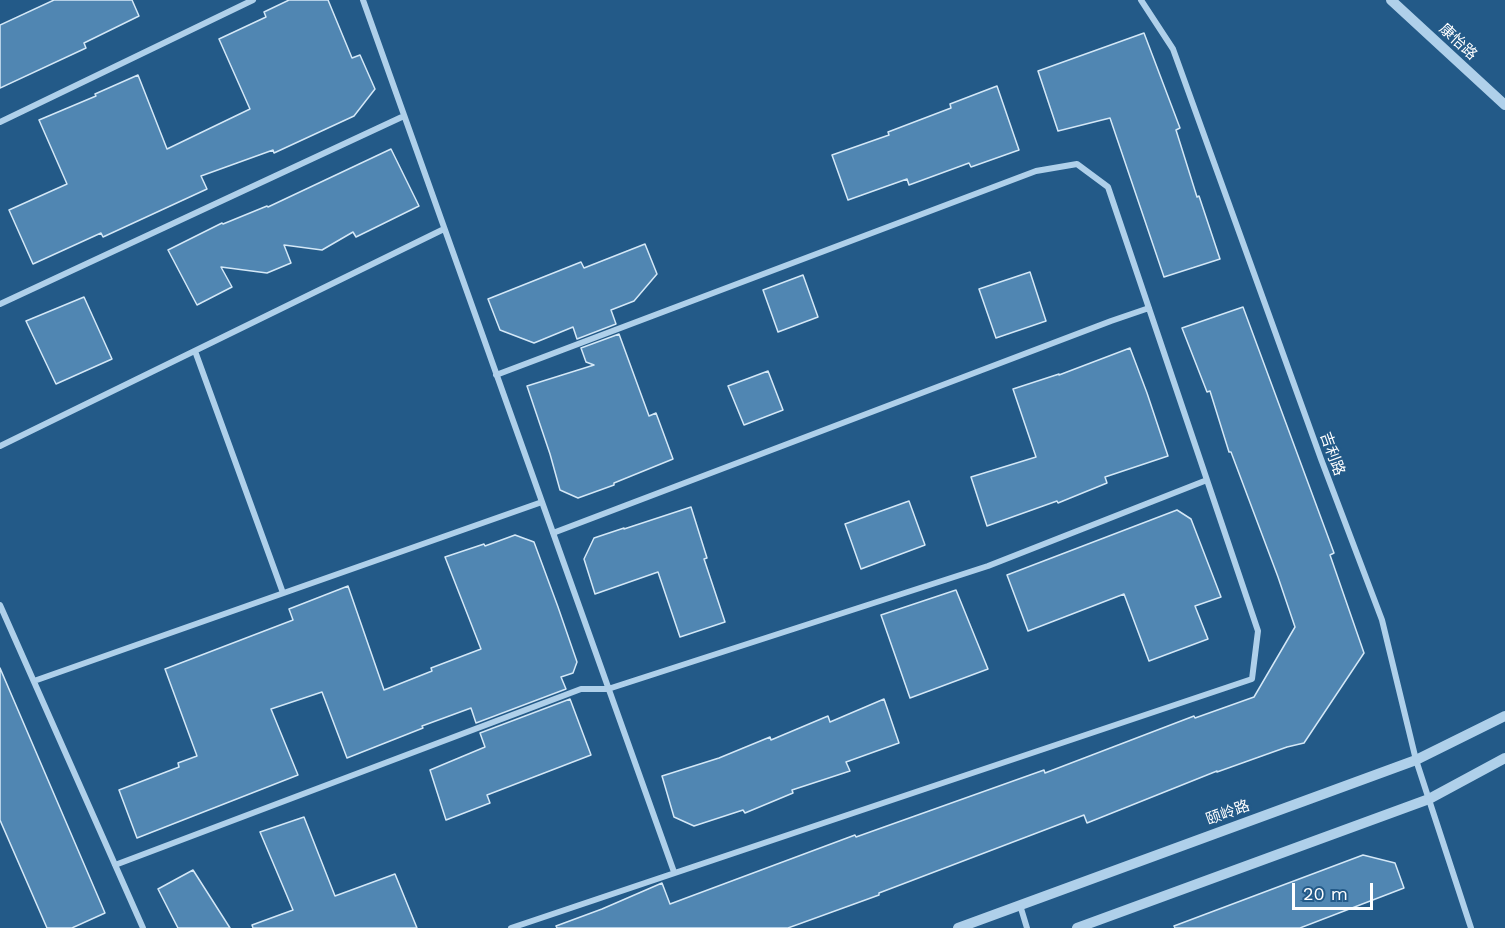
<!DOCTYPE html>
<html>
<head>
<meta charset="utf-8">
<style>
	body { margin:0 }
	#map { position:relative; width:1505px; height:928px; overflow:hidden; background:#235a88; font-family:"Work Sans",sans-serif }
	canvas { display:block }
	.scale { position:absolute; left:1292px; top:883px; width:81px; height:27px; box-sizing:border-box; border:3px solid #fff; border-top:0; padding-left:8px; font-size:18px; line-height:21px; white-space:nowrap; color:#fff; -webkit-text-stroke:4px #235a88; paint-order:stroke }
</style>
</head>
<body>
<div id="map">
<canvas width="1505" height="928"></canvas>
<div class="scale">20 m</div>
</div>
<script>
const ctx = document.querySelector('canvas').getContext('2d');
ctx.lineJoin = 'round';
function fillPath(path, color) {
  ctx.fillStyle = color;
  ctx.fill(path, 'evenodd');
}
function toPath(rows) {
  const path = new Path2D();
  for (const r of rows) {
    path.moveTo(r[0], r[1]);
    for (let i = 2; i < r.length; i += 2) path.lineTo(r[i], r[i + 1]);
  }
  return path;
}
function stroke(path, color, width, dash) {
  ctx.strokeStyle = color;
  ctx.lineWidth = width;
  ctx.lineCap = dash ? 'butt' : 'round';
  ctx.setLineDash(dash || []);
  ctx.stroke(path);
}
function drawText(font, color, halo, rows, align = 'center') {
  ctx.font = font + ' "Work Sans","Noto Sans SC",sans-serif';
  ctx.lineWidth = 5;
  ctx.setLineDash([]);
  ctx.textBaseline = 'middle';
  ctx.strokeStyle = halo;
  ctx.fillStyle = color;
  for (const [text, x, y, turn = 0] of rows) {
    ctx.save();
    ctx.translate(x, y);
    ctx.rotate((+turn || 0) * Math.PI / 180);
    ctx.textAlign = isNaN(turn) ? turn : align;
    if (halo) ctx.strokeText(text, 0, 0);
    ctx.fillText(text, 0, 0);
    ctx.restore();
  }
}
const building = toPath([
	[54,0,132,0,139,16,84,43,86,48,0,88,0,25,54,0],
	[289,0,328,0,352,58,360,55,375,89,354,116,274,153,273,150,201,176,207,189,103,237,101,233,33,264,9,210,67,184,39,120,96,96,95,94,138,75,167,149,250,109,219,39,266,17,264,12,289,0],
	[1144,33,1180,128,1176,130,1197,197,1199,196,1220,259,1164,277,1110,118,1058,131,1038,71,1144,33],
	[997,86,1019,150,971,167,969,163,909,185,907,179,848,200,832,155,889,135,888,132,951,108,950,104,997,86],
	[391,149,419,206,356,237,353,232,322,250,284,245,291,263,267,273,221,267,232,287,197,305,168,250,222,223,223,224,267,206,268,207,391,149],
	[645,244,657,274,634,301,611,310,616,324,577,339,573,327,534,343,500,330,488,299,581,262,584,268,645,244],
	[1030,272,1046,321,996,338,979,289,1030,272],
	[803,275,818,317,778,332,763,290,803,275],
	[84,297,112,359,56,384,26,321,84,297],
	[1243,307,1334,553,1330,555,1364,653,1304,743,1287,747,1217,772,1217,771,1087,823,1084,815,879,893,879,895,788,928,557,928,556,926,602,909,662,883,670,904,855,835,856,837,1044,770,1045,773,1194,716,1195,718,1254,697,1295,627,1278,577,1231,452,1229,452,1210,391,1207,392,1182,328,1243,307],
	[619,334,649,416,656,413,673,459,614,483,614,485,578,498,560,490,550,454,527,386,594,365,586,362,581,348,619,334],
	[1130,348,1147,393,1168,456,1105,477,1107,483,1058,503,1057,501,987,526,971,477,1036,457,1013,389,1059,374,1059,375,1130,348],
	[768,371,783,410,744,425,728,386,768,371],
	[909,501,925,545,861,569,845,524,909,501],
	[691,507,707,558,704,559,725,622,680,637,658,572,595,594,584,559,594,538,624,528,624,529,691,507],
	[1177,510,1191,519,1221,597,1195,606,1208,639,1149,661,1124,594,1028,631,1007,575,1177,510],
	[515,535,534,542,558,607,577,662,573,673,561,677,566,689,476,723,471,708,422,726,423,728,347,758,322,692,271,709,298,775,137,838,119,790,179,767,178,763,197,756,165,669,293,620,289,609,348,586,384,690,432,671,431,668,481,649,445,557,484,544,485,546,515,535],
	[956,590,988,669,910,698,881,615,956,590],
	[0,668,105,913,72,928,47,928,0,820,0,668],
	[570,699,591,755,487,795,490,803,446,820,430,770,485,747,480,733,570,699],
	[884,699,899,743,846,762,850,771,792,790,793,793,745,813,743,810,694,826,674,817,662,776,719,758,770,737,771,740,828,716,830,722,884,699],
	[304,817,335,896,395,874,417,928,253,928,252,925,293,910,260,832,304,817],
	[1363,855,1395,863,1404,888,1300,928,1175,928,1174,926,1363,855],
	[193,870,230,928,178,928,158,889,193,870]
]);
const minor = toPath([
	[363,0,674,872],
	[1141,0,1173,49,1321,459,1382,620,1416,760,1471,928],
	[0,122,253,0],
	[0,304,404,116],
	[195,351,283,593],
	[496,375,1036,171,1077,164,1108,187,1258,631,1252,679,511,928],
	[0,446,444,229],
	[553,533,1111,321,1149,308],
	[0,605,143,928],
	[34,681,542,502],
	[115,865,581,689,608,689,988,566,1207,480],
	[1020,905,1027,928]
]);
const tertiary = toPath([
	[1391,0,1505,105],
	[958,928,1416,760,1505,716],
	[1077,928,1429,799,1505,758]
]);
const streetNames = [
	["康怡路",1458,42,43],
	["吉利路",1332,454,70],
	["颐岭路",1228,813,-20]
];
fillPath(building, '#5086b2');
stroke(building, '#d4e8f7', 1.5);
stroke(minor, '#afd0ea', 6);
stroke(tertiary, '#afd0ea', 10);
drawText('15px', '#fff', '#235a88', streetNames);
</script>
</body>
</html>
